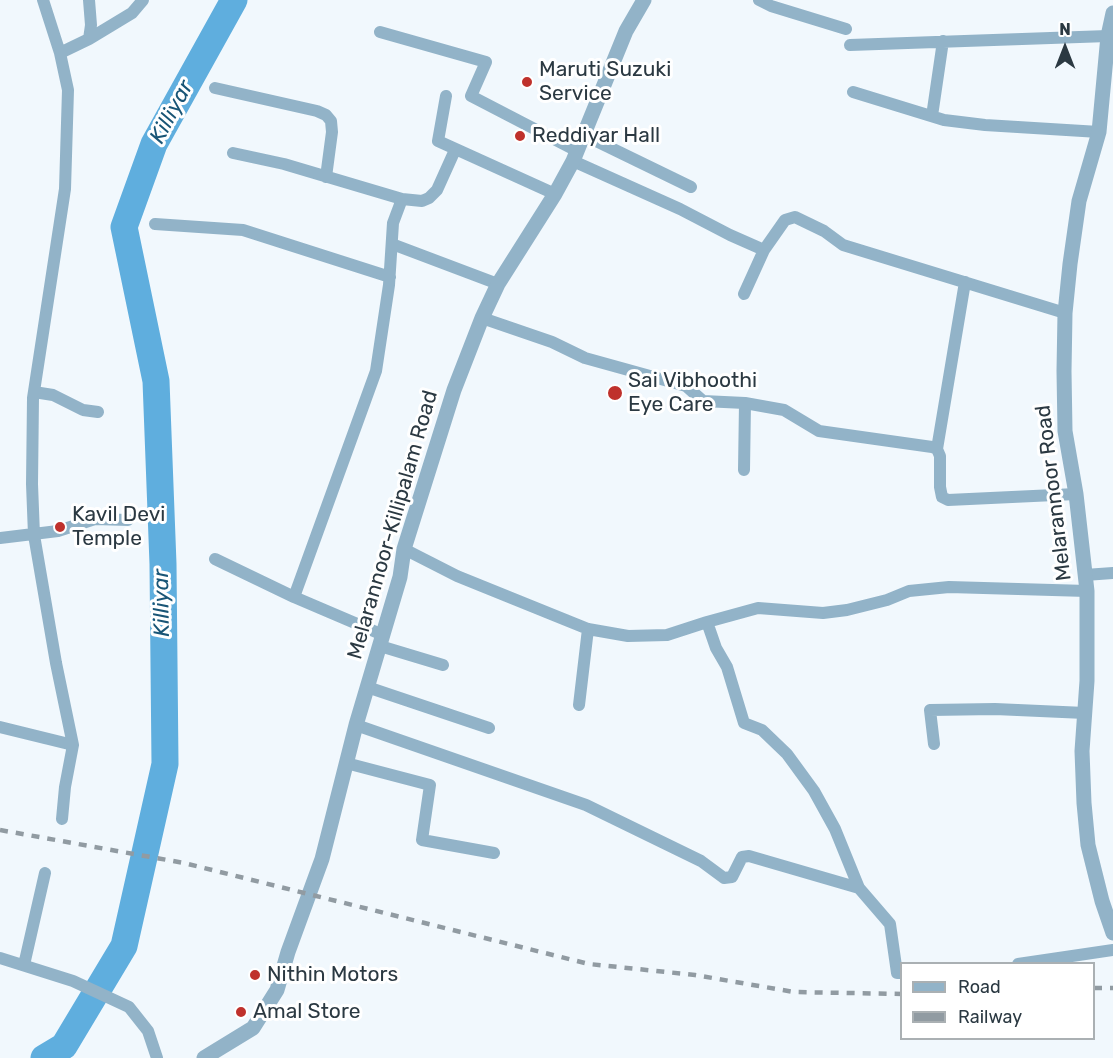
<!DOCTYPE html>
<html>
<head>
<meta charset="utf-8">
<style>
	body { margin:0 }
	#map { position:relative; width:1113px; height:1058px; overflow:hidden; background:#f1f8fd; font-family:Rubik,sans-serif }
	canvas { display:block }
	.legend { position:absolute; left:900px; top:962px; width:195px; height:78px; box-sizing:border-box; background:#fff; border:2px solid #aab0b3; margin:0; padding:8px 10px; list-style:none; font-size:18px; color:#2b3942 }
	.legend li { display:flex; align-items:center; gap:12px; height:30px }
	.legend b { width:30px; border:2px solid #aab0b3 }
	.north { position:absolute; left:1035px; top:18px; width:60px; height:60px; -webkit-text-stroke:4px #fff; paint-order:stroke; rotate:0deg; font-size:16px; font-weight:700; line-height:24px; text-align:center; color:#2b3942 }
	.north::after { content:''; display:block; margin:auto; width:21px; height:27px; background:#2b3942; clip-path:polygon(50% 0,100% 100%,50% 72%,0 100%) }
</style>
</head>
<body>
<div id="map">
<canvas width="1113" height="1058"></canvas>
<ul class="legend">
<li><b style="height:8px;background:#92b3c8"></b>Road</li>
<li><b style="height:8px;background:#919ba2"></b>Railway</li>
</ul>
<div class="north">N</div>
</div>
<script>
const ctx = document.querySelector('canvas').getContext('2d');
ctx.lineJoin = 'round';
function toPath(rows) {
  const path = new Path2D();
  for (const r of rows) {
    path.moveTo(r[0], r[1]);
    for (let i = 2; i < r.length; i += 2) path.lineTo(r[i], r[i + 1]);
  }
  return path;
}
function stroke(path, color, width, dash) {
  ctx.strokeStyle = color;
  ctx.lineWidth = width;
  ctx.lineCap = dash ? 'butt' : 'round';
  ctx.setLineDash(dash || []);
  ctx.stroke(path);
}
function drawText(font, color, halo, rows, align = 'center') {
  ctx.font = font + ' Rubik,sans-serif';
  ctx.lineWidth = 6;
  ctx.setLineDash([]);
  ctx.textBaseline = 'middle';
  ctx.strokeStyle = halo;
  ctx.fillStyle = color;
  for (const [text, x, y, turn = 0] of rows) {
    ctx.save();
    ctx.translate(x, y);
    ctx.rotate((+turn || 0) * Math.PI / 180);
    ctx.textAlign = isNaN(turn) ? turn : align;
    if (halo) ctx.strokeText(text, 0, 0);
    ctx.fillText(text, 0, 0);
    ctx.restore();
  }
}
const river = toPath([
	[44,1058,64,1046,124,946,165,764,163,564,156,381,124,227,154,144,234,0]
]);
const minor = toPath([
	[43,0,60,53,68,90,65,189,33,398,32,484,34,535,56,663,73,745,65,787,62,819],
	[759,0,771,6,846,29],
	[380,32,486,62,471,96,577,151],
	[89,39,132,13,143,0],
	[850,45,1108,36],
	[60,53,89,39,91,25,89,0],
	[215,88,317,111,326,115,331,121,332,132,326,177],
	[853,92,944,120,985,125,1099,132],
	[446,96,438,141,555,194],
	[932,116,943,41],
	[584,135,691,187],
	[233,153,284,164,402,199,422,201,429,198,437,190,455,150],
	[573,161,680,209,730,235,764,250,744,294],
	[155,224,243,230,390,277],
	[392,244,498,284],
	[764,250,785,220,795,217,824,231,843,245,1065,313],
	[482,318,552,342,585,358,686,386,703,401,745,403,784,410,819,431,932,447,937,449,940,456,940,487,942,497,948,500,1076,494],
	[34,392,53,395,83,410,98,412],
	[937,449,965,282],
	[744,470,745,403],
	[0,538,58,531,95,519,128,520],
	[404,549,457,576,588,629,628,636,667,635,707,622],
	[215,559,294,597,383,635],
	[1085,575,1113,573],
	[294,597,376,371,389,285,393,223,402,199],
	[380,646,443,665],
	[367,687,489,728],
	[579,705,588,629],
	[356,725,586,805,701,861,724,878,732,877,742,857,749,856,859,888],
	[0,727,73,745],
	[934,744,930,710,995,709,1085,713],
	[346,763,430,785,422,840,494,853],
	[0,958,73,981,129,1007,148,1031,157,1058],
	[1018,964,1113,950],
	[24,965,45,873],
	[902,973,897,973,890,924,859,888,835,829,814,791,787,754,762,730,744,723,727,667,716,648,707,622,758,608,823,613,847,610,887,600,909,591,949,587,1087,591]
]);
const tertiary = toPath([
	[1113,13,1108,36,1099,132,1079,201,1070,264,1065,313,1064,371,1065,431,1076,494,1087,591,1087,681,1082,751,1084,803,1088,845,1102,901,1113,933],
	[204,1058,253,1028,277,990,288,952,322,859,356,725,400,577,404,549,454,390,482,318,498,284,555,194,573,161,626,31,644,0]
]);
const rail = toPath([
	[0,830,184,863,589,964,695,975,794,992,902,994],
	[1094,988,1113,988]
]);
const markers = [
	[527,82,6,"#bf312c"],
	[520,136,6,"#bf312c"],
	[615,393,8,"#bf312c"],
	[60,527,6,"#bf312c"],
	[255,975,6,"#bf312c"],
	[241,1012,6,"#bf312c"]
];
const poiNames = [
	["Maruti Suzuki",539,70],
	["Service",539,94],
	["Reddiyar Hall",532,136],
	["Sai Vibhoothi",628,381],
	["Eye Care",628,405],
	["Kavil Devi",72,515],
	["Temple",72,539],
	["Nithin Motors",267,975],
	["Amal Store",253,1012]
];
const streetNames = [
	["Melarannoor Road",1054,493,-97],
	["Melarannoor-Killipalam Road",393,525,-74]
];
const waterNames = [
	["Killiyar",172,112,-62],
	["Killiyar",162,603,-91]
];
stroke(river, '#5faede', 27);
stroke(minor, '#92b3c8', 12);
stroke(tertiary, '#92b3c8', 15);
stroke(rail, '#919ba2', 4.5, [8, 8]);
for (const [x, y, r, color] of markers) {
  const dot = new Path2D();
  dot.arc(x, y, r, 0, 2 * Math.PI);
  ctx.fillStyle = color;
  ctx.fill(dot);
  stroke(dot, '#fff', 2);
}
drawText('21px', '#2b3942', '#fff', poiNames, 'left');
drawText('21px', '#2b3942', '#fff', streetNames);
drawText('italic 22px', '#195576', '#fff', waterNames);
</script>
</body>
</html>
